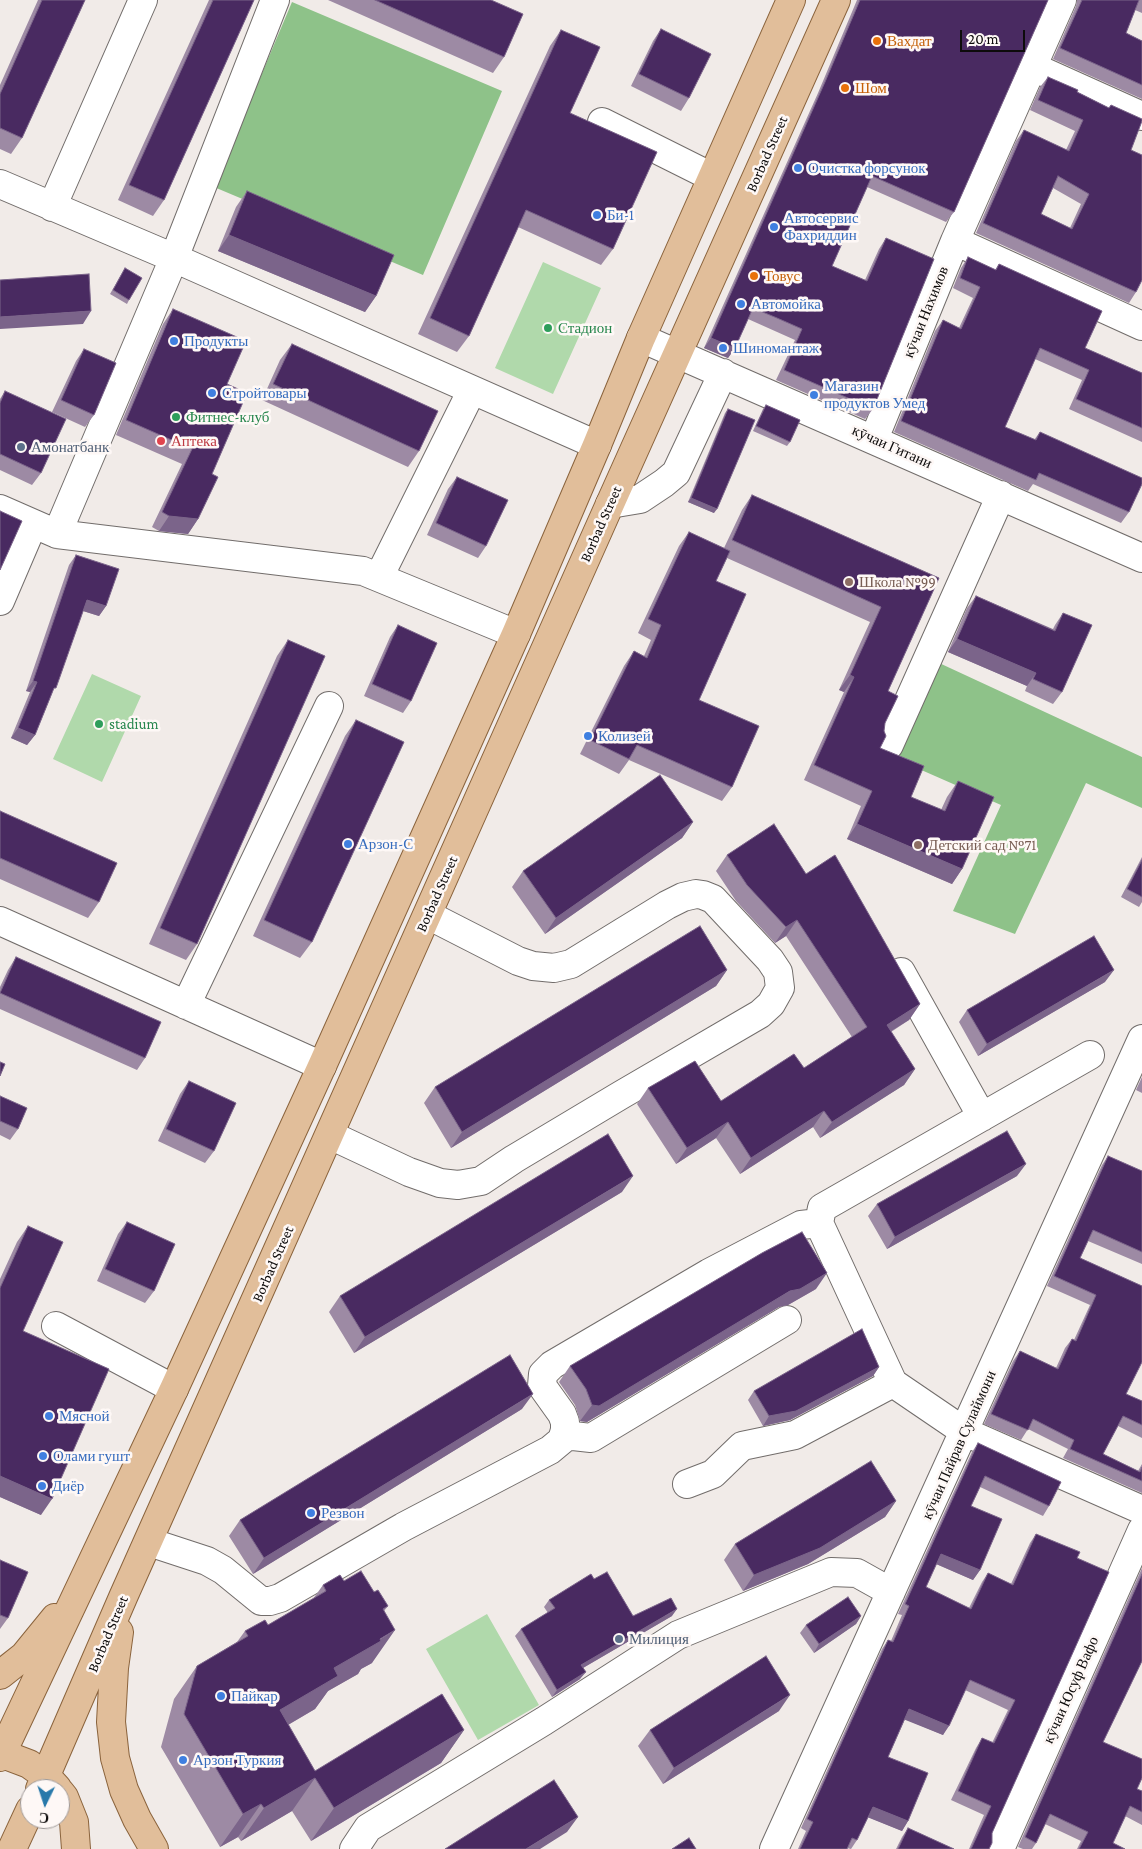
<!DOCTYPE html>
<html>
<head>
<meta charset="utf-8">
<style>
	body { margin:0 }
	#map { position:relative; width:1142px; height:1849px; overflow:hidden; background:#f1ebe8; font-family:"Crimson Pro",serif }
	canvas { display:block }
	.north { position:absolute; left:20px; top:1779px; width:50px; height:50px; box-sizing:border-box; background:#fef8f6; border:1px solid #9e9998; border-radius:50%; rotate:184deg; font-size:14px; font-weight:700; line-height:20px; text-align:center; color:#0d0b0b }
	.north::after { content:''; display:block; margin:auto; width:18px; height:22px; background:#2879aa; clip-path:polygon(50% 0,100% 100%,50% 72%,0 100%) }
	.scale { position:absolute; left:960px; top:30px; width:65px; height:22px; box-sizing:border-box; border:2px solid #0d0b0b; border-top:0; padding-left:6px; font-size:15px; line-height:18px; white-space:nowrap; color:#0d0b0b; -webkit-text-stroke:4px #fef8f6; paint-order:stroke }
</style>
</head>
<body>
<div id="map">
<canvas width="1142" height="1849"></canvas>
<div class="north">С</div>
<div class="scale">20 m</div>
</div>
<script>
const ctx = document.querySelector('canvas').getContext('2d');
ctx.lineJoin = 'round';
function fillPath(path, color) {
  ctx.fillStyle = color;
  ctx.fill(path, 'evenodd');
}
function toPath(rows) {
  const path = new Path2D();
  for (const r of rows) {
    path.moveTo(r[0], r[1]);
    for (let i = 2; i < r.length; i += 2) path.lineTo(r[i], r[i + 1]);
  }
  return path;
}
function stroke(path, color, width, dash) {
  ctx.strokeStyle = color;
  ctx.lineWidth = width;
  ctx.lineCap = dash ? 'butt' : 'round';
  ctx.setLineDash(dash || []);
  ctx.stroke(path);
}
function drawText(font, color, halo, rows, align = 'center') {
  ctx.font = font + ' "Crimson Pro",serif';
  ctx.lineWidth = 5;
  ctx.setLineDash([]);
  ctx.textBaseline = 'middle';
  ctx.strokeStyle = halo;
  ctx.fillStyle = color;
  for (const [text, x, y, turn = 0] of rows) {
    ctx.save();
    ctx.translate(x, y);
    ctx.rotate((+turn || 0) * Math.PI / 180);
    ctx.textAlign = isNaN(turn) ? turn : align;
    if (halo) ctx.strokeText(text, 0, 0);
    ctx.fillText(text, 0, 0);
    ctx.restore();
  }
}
const green = toPath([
	[543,262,601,288,553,394,495,368],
	[92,674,141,696,102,782,53,759],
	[487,1614,539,1705,478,1740,426,1649]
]);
const forest = toPath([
	[292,2,502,91,423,275,214,187],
	[937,662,1142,757,1142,808,1086,783,1015,934,953,911,1001,805,894,758]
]);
const minor = toPath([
	[1033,67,1142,116],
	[602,122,712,177],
	[0,184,174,258,597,445],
	[52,207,143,0],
	[955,241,1142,326],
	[641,338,1142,558],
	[874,439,955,241,1062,0],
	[610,504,640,499,664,483,676,473,723,373],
	[0,509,57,534,363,571,516,634],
	[57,534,174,258,275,0],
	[379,577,472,390],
	[0,601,33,524],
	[889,745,1001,495],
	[0,921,322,1066],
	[901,972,982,1117],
	[186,1005,329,706],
	[1090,1055,822,1208,819,1223,893,1383,965,1432,1142,1510],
	[330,1135,409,1172,440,1183,458,1185,481,1181,514,1159,621,1095,760,1014,771,1004,780,988,778,972,770,960,713,899,703,895,696,894,683,897,667,905,571,964,554,968,533,966,518,961,428,915],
	[56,1326,174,1389],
	[564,1435,591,1438,787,1320],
	[687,1484,713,1474,742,1446,795,1435,893,1383],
	[149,1542,207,1561,223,1570,261,1601,270,1601,280,1598,403,1527,550,1450,562,1440,565,1430,565,1422,562,1414,542,1386,543,1374,552,1365,709,1273,801,1225,819,1223],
	[354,1849,368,1828,544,1721,678,1635,831,1572,857,1573,891,1592],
	[774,1849,1142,1039],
	[1000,1849,1142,1530]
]);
const major = toPath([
	[119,1632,114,1668,111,1722,115,1758,124,1790,137,1819,154,1849],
	[0,1675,24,1656,55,1618],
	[0,1753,29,1764,46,1776,57,1788],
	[0,1757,174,1389,322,1066,516,634,597,445,641,338,791,0],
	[40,1789,124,1595,610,504,836,0],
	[60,1792,64,1797,74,1822,76,1849],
	[12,1849,30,1810]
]);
const wall = toPath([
	[38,0,85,0,22,138,11,154,0,149,0,85],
	[209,0,254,0,164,200,153,216,118,200],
	[328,0,491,0,504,57,493,73],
	[857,0,1048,0,954,212,946,222,867,187,832,266,865,280,879,249,886,238,873,409,865,419,776,380,795,340,748,319,735,348,728,358,704,348,818,93],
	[1077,0,1142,0,1142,13,1135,10,1126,33,1142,41,1142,99,1053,59,1076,6],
	[661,29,689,98,681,111,631,86,653,41],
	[561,30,570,113,613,249,601,265,518,227,469,336,457,352,418,334,550,46],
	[1048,77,1109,108,1111,105,1131,150,1136,292,1129,303,976,233,1016,141,1024,130,1066,150,1075,131,1030,110,1040,87],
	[1053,188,1081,204,1070,228,1041,214],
	[247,191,376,296,365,312,218,251,236,207],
	[968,257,995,270,999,264,1085,348,1142,373,1142,442,1069,409,1082,380,1035,359,1005,427,1034,440,1040,432,1129,512,1121,523,1033,484,1028,491,894,432,935,331,943,320,959,328,973,298,953,288,961,268],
	[125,268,129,300,127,304,110,294],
	[173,309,227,384,212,474,198,519,188,534,159,531,152,527,182,464,116,435,163,324],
	[292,344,419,451,408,467,262,400,280,360],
	[84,349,94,415,85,427,52,412,76,361],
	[5,391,41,473,32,485,0,470,0,399],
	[766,405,790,442,787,446,753,431,763,409],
	[728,409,714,513,688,502,725,413],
	[457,477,486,546,478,558,427,535,448,489],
	[752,495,939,578,888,691,885,723,880,748,911,797,941,810,947,797,958,781,962,869,952,884,847,839,861,806,804,780,844,692,839,690,870,622,727,558,716,581,699,700,732,787,722,801,629,760,619,774,580,754,624,666,634,651,644,656,651,640,638,633,679,546,689,532,724,548,742,510],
	[76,555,106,606,99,616,83,611,51,696,35,735,27,745,11,738,30,692,26,691,69,565],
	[976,596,1053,629,1055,625,1063,613,1062,692,1053,704,1025,691,1027,686,948,652,967,608],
	[398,625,411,701,403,713,364,696,390,637],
	[288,640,197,944,186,960,149,944,277,656],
	[356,720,312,942,300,958,253,936,345,736],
	[0,811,99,902,88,918,0,879],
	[693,822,682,838,545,934,512,887,523,871],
	[727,855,806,874,920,1004,909,1020,891,1032,915,1069,904,1085,820,1138,813,1127,740,1174,716,1138,676,1164,637,1104,648,1088,721,1101,804,1068,852,1037,786,936,775,943,736,901,716,871],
	[1142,857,1142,902,1139,907,1121,897],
	[16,957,145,1058,137,1070,0,1009,0,987,8,970],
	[727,970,716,986,451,1148,424,1103,435,1087],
	[1105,982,978,1056,959,1022,967,1010],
	[1142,1077,1142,1093,1136,1090],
	[189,1081,214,1151,205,1163,158,1141,180,1094],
	[0,1096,18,1129,10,1140,0,1135],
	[1108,1156,1142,1171,1142,1264,1088,1241,1080,1258,1142,1286,1126,1394,1142,1401,1142,1438,1118,1426,1103,1454,1138,1471,1142,1464,1142,1493,1063,1458,1068,1449,1028,1429,1021,1440,984,1424,1013,1361,1020,1351,1056,1368,1065,1348,1072,1339,1074,1340,1090,1305,1047,1286,1102,1165],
	[1017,1176,887,1249,868,1216,877,1204],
	[622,1192,354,1353,329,1312,340,1296],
	[127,1222,154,1291,145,1303,97,1281,118,1234],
	[28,1226,23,1331,41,1515,0,1497,0,1279,17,1242],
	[816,1289,788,1305,779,1307,587,1422,580,1421,575,1405,559,1382,570,1366],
	[879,1367,873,1376,790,1420,763,1426,748,1400,754,1391],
	[522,1409,253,1574,229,1536,240,1520],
	[978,1443,1049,1506,1043,1516,980,1487,971,1506,980,1570,973,1580,936,1564,926,1587,969,1608,982,1582,988,1573,1011,1584,1030,1543,1036,1534,1077,1558,992,1833,989,1849,969,1849,984,1815,951,1800,976,1748,982,1738,992,1743,1008,1710,965,1690,943,1735,905,1719,888,1757,908,1821,902,1831,868,1817,857,1840,851,1849,847,1848,847,1849,798,1849,806,1831,801,1828,882,1649,888,1640,891,1641,902,1615,898,1614,972,1452],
	[896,1501,885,1517,808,1564,743,1591,724,1560,735,1544],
	[0,1560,8,1618,0,1629],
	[1142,1568,1142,1661,1103,1742,1137,1789,1142,1791,1142,1825,1125,1816,1113,1843,1125,1849,1077,1849,1081,1841,1045,1824,1036,1843,1032,1849,1023,1849,1018,1847],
	[594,1579,633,1616,672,1616,583,1668,580,1679,552,1697,515,1636,521,1629,548,1613,544,1607,549,1600],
	[344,1581,374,1592,388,1606,384,1611,372,1663,361,1669,358,1674,328,1691,315,1709,288,1725,315,1771,464,1730,441,1763,311,1841,292,1811,241,1841,238,1837,220,1847,161,1747,174,1699,197,1666,237,1642,245,1631,268,1625,313,1599,323,1585],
	[861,1616,856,1624,814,1653,800,1633,806,1625],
	[779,1711,663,1784,638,1746,650,1730],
	[908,1828,954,1849,896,1849,902,1837]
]);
const shadedWall = toPath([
	[229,235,376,296,365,312,218,251],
	[91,311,83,324,0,329,0,317],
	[711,338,735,348,728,358,704,348],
	[691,498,717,509,714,513,688,502],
	[169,516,198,519,188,534,159,531],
	[87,600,106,606,99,616,80,610],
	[957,639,1036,673,1027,686,948,652],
	[850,675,854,677,844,692,839,690],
	[33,681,37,682,30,692,26,691],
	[18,728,35,735,27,745,11,738],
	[693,822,682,838,545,934,556,918],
	[857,824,962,869,952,884,847,839],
	[797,920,786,936,775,943,786,927],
	[727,970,716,986,451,1148,462,1132],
	[1114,970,1105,982,978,1056,987,1044],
	[920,1004,909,1020,875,1041,887,1025],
	[915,1069,904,1085,820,1138,832,1122],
	[824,1111,813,1127,740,1174,751,1158],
	[728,1122,716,1138,676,1164,687,1148],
	[1026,1164,1017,1176,887,1249,895,1237],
	[633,1176,622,1192,354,1353,365,1337],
	[827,1273,816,1289,788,1305,779,1307,587,1422,580,1421,592,1405,790,1291],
	[879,1367,873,1376,790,1420,763,1426,769,1416],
	[533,1394,522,1409,253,1574,264,1558],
	[0,1476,52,1499,41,1515,0,1497],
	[896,1501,885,1517,808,1564,743,1591,754,1575],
	[941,1554,980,1570,973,1580,934,1563],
	[677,1609,672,1616,576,1672,581,1665],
	[861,1616,856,1624,814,1653,819,1644],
	[395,1630,372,1663,361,1669,358,1674,328,1691,315,1709,257,1743,280,1710,334,1668],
	[586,1672,580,1679,552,1697,557,1690],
	[790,1695,779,1711,663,1784,674,1768],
	[909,1709,949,1726,943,1735,903,1719],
	[464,1730,441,1763,311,1841,334,1808],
	[315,1778,292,1811,241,1841,264,1808],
	[261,1804,238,1837,220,1847,243,1814],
	[873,1807,908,1821,902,1831,867,1817],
	[578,1817,567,1832,540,1849,526,1849]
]);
const building = toPath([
	[42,0,85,0,22,138,0,128,0,94,42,0],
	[213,0,254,0,164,200,129,185,213,0],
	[375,0,491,0,523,14,504,57,375,0],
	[860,0,1048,0,954,212,872,176,832,266,867,281,886,238,934,259,873,409,784,370,802,329,777,318,753,308,735,348,711,338,825,82,860,0],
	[1082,0,1139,0,1126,33,1142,41,1142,85,1060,48,1082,0],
	[661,29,711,54,689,98,639,74,661,29],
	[561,30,600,47,570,113,657,152,613,249,526,210,469,336,430,318,561,30],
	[1048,77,1078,90,1077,92,1109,108,1111,105,1142,119,1142,121,1131,150,1142,155,1142,280,1136,292,983,223,1024,130,1069,151,1083,120,1038,100,1048,77],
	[1058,176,1089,194,1072,229,1041,214,1058,176],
	[247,191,394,255,376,296,229,235,247,191],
	[968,257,996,270,999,264,1102,311,1085,348,1142,373,1142,428,1076,399,1089,370,1040,348,1005,427,1036,440,1040,432,1142,478,1142,484,1129,512,1039,473,1036,480,901,421,943,320,961,329,980,287,960,278,968,257],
	[125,268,142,278,129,300,113,290,125,268],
	[89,274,91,311,0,317,0,280,89,274],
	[173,309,246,341,227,384,247,393,212,474,218,477,198,519,169,516,162,512,192,449,126,420,173,309],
	[292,344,438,411,419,451,273,384,292,344],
	[84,349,116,363,94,415,61,400,84,349],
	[5,391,66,419,41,473,0,454,0,403,5,391],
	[766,405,800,420,790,442,756,426,766,405],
	[728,409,755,420,717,509,691,498,728,409],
	[457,477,508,500,486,546,436,523,457,477],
	[752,495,939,578,888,691,898,696,885,723,884,731,886,736,880,748,924,766,911,797,945,811,958,781,994,797,962,869,857,824,872,791,814,765,854,677,850,675,881,607,732,540,752,495],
	[0,511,22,521,0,570,0,511],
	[689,532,730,551,716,581,746,594,699,700,759,726,732,787,637,745,629,759,590,740,634,651,647,658,661,625,648,619,689,532],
	[76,555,119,569,106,606,87,600,56,688,54,688,35,735,18,728,37,682,33,681,76,555],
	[976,596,1055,631,1063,613,1092,625,1062,692,1033,679,1036,673,957,639,976,596],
	[398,625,437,643,411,701,372,684,398,625],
	[288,640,325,656,197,944,160,928,288,640],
	[356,720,404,742,312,942,264,920,356,720],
	[660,775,693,822,556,918,523,871,660,775],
	[0,811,117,863,99,902,0,858,0,811],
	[774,824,806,874,835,855,920,1004,887,1025,915,1069,832,1122,824,1111,751,1158,728,1122,687,1148,648,1088,695,1061,721,1101,794,1054,804,1068,867,1027,797,920,786,927,747,885,727,855,774,824],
	[1142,860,1142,897,1127,889,1142,860],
	[700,926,727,970,462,1132,435,1087,700,926],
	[1094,936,1114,970,987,1044,967,1010,1094,936],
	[16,957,161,1022,145,1058,0,993,16,957],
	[0,1062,5,1064,0,1076,0,1062],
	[189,1081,236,1103,214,1151,166,1129,189,1081],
	[0,1096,27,1108,18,1129,0,1121,0,1096],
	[1007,1131,1026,1164,895,1237,877,1204,1007,1131],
	[608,1134,633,1176,365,1337,340,1296,608,1134],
	[1108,1156,1142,1171,1142,1252,1093,1230,1080,1258,1142,1286,1142,1362,1126,1394,1142,1401,1142,1425,1123,1416,1103,1454,1140,1472,1142,1467,1142,1481,1070,1449,1074,1440,1033,1419,1028,1430,991,1414,1020,1351,1058,1369,1072,1339,1076,1341,1096,1295,1054,1276,1108,1156],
	[127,1222,175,1244,154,1291,105,1269,127,1222],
	[28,1226,63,1242,23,1331,109,1369,52,1499,0,1476,0,1288,28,1226],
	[802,1232,827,1273,800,1289,790,1291,599,1406,592,1405,586,1389,570,1366,762,1253,802,1232],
	[862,1329,879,1367,796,1411,769,1416,754,1391,862,1329],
	[510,1355,533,1394,264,1558,240,1520,510,1355],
	[978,1443,1061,1482,1049,1506,985,1476,971,1506,1002,1519,980,1570,941,1554,926,1587,971,1609,988,1573,1013,1585,1036,1534,1080,1552,1077,1558,1109,1572,992,1833,992,1843,989,1849,971,1849,991,1806,958,1791,982,1738,994,1743,1015,1700,970,1680,949,1726,909,1709,888,1757,928,1773,908,1821,873,1807,857,1840,852,1838,847,1849,800,1849,813,1822,807,1819,888,1640,893,1642,909,1606,905,1604,978,1443],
	[871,1461,896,1501,820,1548,754,1575,735,1544,871,1461],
	[0,1560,28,1572,8,1618,0,1615,0,1560],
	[361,1571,374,1592,378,1590,388,1606,383,1609,395,1630,380,1639,381,1641,334,1668,338,1676,280,1710,315,1771,442,1694,464,1730,334,1808,315,1778,264,1808,261,1804,243,1814,184,1714,197,1666,248,1636,245,1631,265,1620,268,1625,326,1591,323,1585,340,1575,344,1581,361,1571],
	[607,1572,633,1616,671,1598,677,1609,581,1665,586,1672,557,1690,521,1629,555,1608,549,1600,591,1574,594,1579,607,1572],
	[1142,1574,1142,1661,1103,1742,1142,1759,1142,1778,1137,1789,1142,1791,1142,1812,1130,1806,1113,1843,1125,1849,1079,1849,1088,1832,1050,1814,1036,1843,1025,1837,1142,1574],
	[848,1597,861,1616,819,1644,806,1625,848,1597],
	[766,1656,790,1695,674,1768,650,1730,766,1656],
	[554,1780,578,1817,526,1849,445,1849,554,1780],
	[908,1828,954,1849,898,1849,908,1828],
	[689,1838,696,1849,672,1849,689,1838]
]);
const markers = [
	[877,41,5,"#e8710a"],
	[845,88,5,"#e8710a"],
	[798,168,5,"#3f7fe0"],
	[597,215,5,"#3f7fe0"],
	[774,227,5,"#3f7fe0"],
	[754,276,5,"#e8710a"],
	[741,304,5,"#3f7fe0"],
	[548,328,5,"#2e9e5b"],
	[174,341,5,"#3f7fe0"],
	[723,348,5,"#3f7fe0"],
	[212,393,5,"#3f7fe0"],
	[814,395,5,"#3f7fe0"],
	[176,417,5,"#2e9e5b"],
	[161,441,5,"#e0444e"],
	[21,447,5,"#5c6f8a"],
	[849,582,5,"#8d6e63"],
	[99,724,5,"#2e9e5b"],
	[588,736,5,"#3f7fe0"],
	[348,844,5,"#3f7fe0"],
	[918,845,5,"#8d6e63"],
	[49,1416,5,"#3f7fe0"],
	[43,1456,5,"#3f7fe0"],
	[42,1486,5,"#3f7fe0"],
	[311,1513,5,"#3f7fe0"],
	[619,1639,5,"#5c6f8a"],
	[221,1696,5,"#3f7fe0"],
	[183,1760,5,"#3f7fe0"]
];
const foodNames = [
	["Вахдат",887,41],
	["Шом",855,88],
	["Товус",764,276]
];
const streetNames = [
	["Borbad Street",767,154,-66],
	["кӯчаи Нахимов",926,312,-68],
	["кӯчаи Гитани",892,447,24],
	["Borbad Street",601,524,-66],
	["Borbad Street",437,894,-66],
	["Borbad Street",273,1264,-66],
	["кӯчаи Пайрав Сулаймони",959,1445,-66],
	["Borbad Street",108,1634,-67],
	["кӯчаи Юсуф Вафо",1071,1690,-66]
];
const shopNames = [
	["Очистка форсунок",808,168],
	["Би-1",607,215],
	["Автосервис",784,218],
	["Фахриддин",784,235],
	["Автомойка",751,304],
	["Продукты",184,341],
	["Шиномантаж",733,348],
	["Магазин",824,386],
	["продуктов Умед",824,403],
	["Стройтовары",222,393],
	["Колизей",598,736],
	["Арзон-С",358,844],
	["Мясной",59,1416],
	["Олами гушт",53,1456],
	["Диëр",52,1486],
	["Резвон",321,1513],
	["Пайкар",231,1696],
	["Арзон Туркия",193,1760]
];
const leisureNames = [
	["Стадион",558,328],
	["Фитнес-клуб",186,417],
	["stadium",109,724]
];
const healthNames = [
	["Аптека",171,441]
];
const serviceNames = [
	["Амонатбанк",31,447],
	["Милиция",629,1639]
];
const educationNames = [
	["Школа №99",859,582],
	["Детский сад №71",928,845]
];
fillPath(green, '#b0d9ab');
fillPath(forest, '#8ec289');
stroke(minor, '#726d6b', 30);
stroke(major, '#8a633c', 30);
stroke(minor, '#fff', 28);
stroke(major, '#e1be9a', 28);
fillPath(wall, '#9d8aa4');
fillPath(shadedWall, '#7b648a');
fillPath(building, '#492a61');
stroke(building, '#7b648a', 1);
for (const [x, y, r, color] of markers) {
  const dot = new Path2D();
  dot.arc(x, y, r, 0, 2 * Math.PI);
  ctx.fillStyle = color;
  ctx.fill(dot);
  stroke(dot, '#fef8f6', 2);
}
drawText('15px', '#c56008', '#fef8f6', foodNames, 'left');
drawText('15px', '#0d0b0b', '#fef8f6', streetNames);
drawText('15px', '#366cbe', '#fef8f6', shopNames, 'left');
drawText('15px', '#27864d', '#fef8f6', leisureNames, 'left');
drawText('15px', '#be3a42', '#fef8f6', healthNames, 'left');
drawText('15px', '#4e5e75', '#fef8f6', serviceNames, 'left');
drawText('15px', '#785e54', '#fef8f6', educationNames, 'left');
</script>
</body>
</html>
